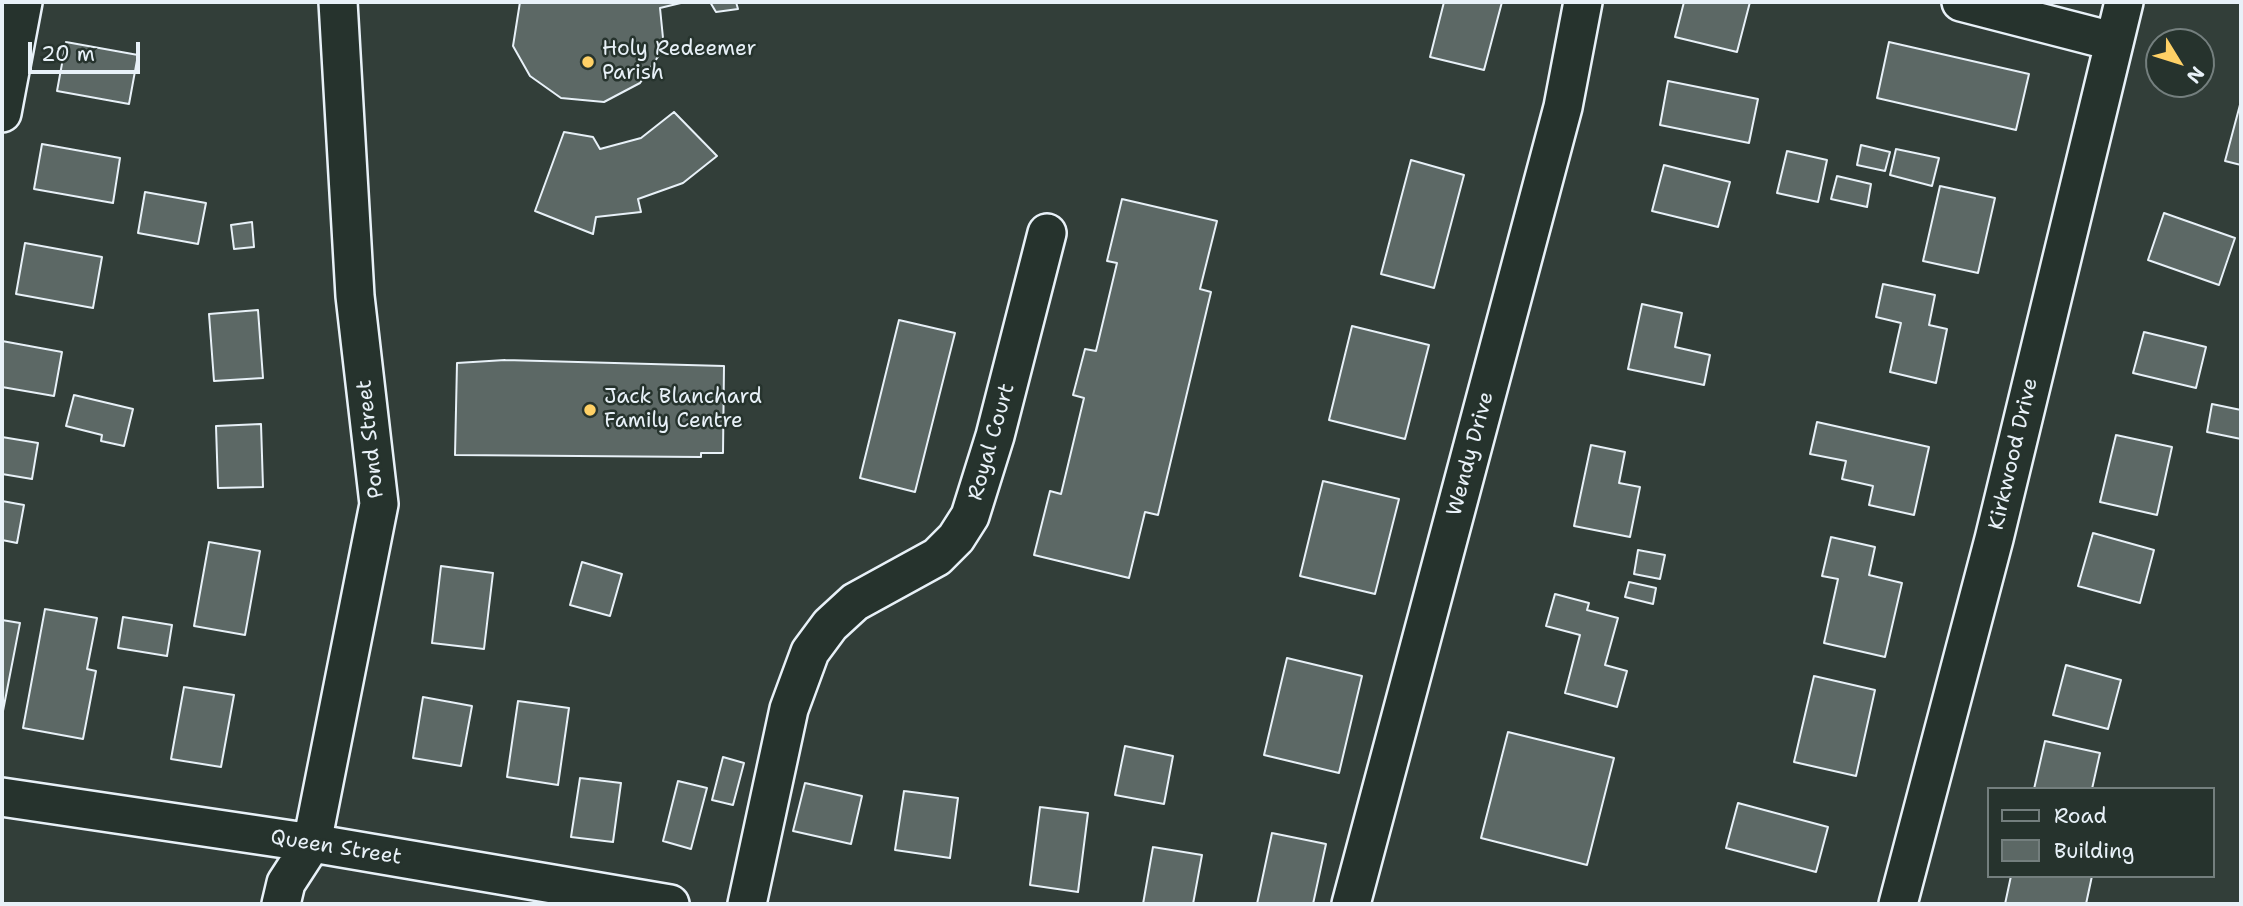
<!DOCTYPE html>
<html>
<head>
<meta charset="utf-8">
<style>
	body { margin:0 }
	#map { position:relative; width:2243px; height:906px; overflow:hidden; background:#323e39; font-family:"Shantell Sans",sans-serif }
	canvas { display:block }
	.frame { position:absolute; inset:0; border:4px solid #e8f1f8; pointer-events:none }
	.legend { position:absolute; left:1987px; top:787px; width:228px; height:91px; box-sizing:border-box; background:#26332d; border:2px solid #747f7e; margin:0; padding:9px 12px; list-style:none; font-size:21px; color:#e8f1f8 }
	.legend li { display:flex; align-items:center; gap:14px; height:35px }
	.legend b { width:35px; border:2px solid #747f7e }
	.north { position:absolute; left:2145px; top:28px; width:70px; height:70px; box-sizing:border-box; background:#26332d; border:2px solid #747f7e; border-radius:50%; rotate:128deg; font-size:19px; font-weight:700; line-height:28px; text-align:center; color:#e8f1f8 }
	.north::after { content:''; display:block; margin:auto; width:24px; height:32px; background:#ffd166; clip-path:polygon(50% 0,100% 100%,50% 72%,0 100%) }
	.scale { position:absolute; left:28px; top:42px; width:112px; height:32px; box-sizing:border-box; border:4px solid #e8f1f8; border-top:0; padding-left:9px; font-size:21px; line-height:24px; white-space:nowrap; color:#e8f1f8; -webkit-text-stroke:5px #26332d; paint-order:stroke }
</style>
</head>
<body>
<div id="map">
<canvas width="2243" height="906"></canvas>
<div class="frame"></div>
<ul class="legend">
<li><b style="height:9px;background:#26332d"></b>Road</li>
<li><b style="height:19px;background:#5c6865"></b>Building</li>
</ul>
<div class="north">N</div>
<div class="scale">20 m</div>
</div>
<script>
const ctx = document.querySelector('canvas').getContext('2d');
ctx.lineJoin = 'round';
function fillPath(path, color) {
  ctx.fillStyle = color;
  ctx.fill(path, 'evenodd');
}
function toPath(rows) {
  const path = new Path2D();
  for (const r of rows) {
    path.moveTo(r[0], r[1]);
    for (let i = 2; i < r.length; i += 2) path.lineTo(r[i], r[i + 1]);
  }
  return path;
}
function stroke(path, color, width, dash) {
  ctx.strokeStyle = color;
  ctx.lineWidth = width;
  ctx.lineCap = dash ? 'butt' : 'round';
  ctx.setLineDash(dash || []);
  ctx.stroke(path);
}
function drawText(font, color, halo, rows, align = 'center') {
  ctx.font = font + ' "Shantell Sans",sans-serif';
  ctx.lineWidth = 5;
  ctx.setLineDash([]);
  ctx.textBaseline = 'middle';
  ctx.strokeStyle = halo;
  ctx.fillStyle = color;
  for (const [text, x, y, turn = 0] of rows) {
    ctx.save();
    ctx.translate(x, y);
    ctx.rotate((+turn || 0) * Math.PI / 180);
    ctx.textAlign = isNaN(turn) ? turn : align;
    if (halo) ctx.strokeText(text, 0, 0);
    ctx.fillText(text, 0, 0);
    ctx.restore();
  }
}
const building = toPath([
	[520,2,685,2,660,8,664,48,640,83,604,102,561,98,530,76,513,46,520,2],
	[710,2,736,2,738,9,716,12,710,2],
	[1444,2,1502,2,1484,70,1430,57,1444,2],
	[1684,2,1750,2,1737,52,1675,37,1684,2],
	[66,42,138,55,129,104,57,91,66,42],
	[1889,42,2029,74,2016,130,1877,98,1889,42],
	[1668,81,1758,99,1749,143,1660,125,1668,81],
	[2241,101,2241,165,2225,161,2241,101],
	[674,112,717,156,683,183,638,199,641,212,596,217,593,234,535,211,564,132,593,137,600,149,641,138,674,112],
	[42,144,120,158,113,203,34,189,42,144],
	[1861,145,1890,152,1885,171,1857,165,1861,145],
	[1896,149,1939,158,1932,186,1890,175,1896,149],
	[1787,151,1827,160,1818,202,1777,193,1787,151],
	[1411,160,1464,175,1434,288,1381,274,1411,160],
	[1664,165,1730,182,1718,227,1652,211,1664,165],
	[1837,176,1871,184,1867,207,1831,199,1837,176],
	[1940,186,1995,198,1978,273,1923,261,1940,186],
	[145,192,206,203,198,244,138,233,145,192],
	[1122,199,1217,221,1200,289,1211,292,1158,515,1145,512,1129,578,1034,555,1050,491,1061,494,1084,398,1073,395,1085,349,1096,351,1117,263,1107,261,1122,199],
	[2164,213,2235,238,2219,285,2148,260,2164,213],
	[252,222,254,247,234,249,231,225,252,222],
	[25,243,102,257,93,308,16,294,25,243],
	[1883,284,1935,295,1929,325,1947,329,1936,383,1890,372,1901,323,1876,317,1883,284],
	[1642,304,1682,313,1675,347,1710,355,1704,385,1628,369,1642,304],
	[258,310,263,378,214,381,209,314,258,310],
	[899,320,955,333,915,492,860,478,899,320],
	[1352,326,1429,345,1405,439,1329,420,1352,326],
	[2144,332,2206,347,2196,388,2133,373,2144,332],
	[2,341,62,352,54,396,2,387,2,341],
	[505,360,724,366,723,453,701,453,701,457,455,455,457,363,505,360],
	[74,395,133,409,124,446,101,441,102,435,66,426,74,395],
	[2212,404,2241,410,2241,439,2207,432,2212,404],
	[1817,422,1929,447,1914,515,1869,505,1873,486,1842,479,1846,461,1810,454,1817,422],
	[261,424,263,487,218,488,216,426,261,424],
	[2116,435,2172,447,2157,515,2100,502,2116,435],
	[2,437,38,443,32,479,2,474,2,437],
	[1591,445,1625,452,1619,483,1640,487,1630,537,1574,526,1591,445],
	[1323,481,1399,499,1375,594,1300,576,1323,481],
	[2,501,24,505,17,543,2,540,2,501],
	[2093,533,2154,550,2140,603,2078,586,2093,533],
	[1831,537,1875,547,1869,575,1902,583,1885,657,1824,643,1838,579,1822,576,1831,537],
	[209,542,260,551,245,635,194,626,209,542],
	[1638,550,1665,555,1660,579,1634,574,1638,550],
	[582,562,622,574,610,616,570,605,582,562],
	[441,566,493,573,484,649,432,643,441,566],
	[1629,582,1656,588,1653,604,1625,597,1629,582],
	[1555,594,1589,603,1587,610,1618,618,1605,665,1627,671,1617,707,1565,693,1580,635,1546,626,1555,594],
	[45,609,97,618,87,669,96,671,83,739,23,728,45,609],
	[123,617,172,625,167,656,118,648,123,617],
	[2,620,20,623,2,716,2,620],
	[1287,658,1362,676,1339,773,1264,755,1287,658],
	[2066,665,2121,680,2108,729,2053,715,2066,665],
	[1814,676,1875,690,1856,776,1794,762,1814,676],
	[184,687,234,695,221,767,171,759,184,687],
	[423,697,472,706,461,766,413,758,423,697],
	[518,701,569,708,558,785,507,777,518,701],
	[1508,732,1614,758,1587,865,1481,838,1508,732],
	[2045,741,2100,753,2092,789,2034,789,2045,741],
	[1125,746,1173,756,1164,804,1115,795,1125,746],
	[723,757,744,763,733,805,712,800,723,757],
	[580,778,621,783,613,842,571,837,580,778],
	[678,781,707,788,691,849,663,841,678,781],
	[805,783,862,796,851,844,793,831,805,783],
	[904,791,958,798,950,858,895,850,904,791],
	[1738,803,1828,827,1816,872,1726,848,1738,803],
	[1040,807,1088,813,1078,892,1030,885,1040,807],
	[1272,833,1326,844,1313,904,1257,904,1272,833],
	[1153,847,1202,855,1193,904,1143,904,1153,847],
	[2011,876,2092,876,2086,904,2005,904,2011,876]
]);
const minor = toPath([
	[1961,2,2112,41],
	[2,113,23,2],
	[2,797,312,843,670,904],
	[281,904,286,883,312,843,379,504,355,296,338,2],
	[747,904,789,709,810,652,830,625,855,602,937,557,956,538,970,516,995,436,1047,233],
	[1351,904,1563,107,1583,2],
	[1898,904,1994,539,2124,2]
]);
const markers = [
	[588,62,7,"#ffd166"],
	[590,410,7,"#ffd166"]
];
const poiNames = [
	["Holy Redeemer",602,50],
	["Parish",602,74],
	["Jack Blanchard",604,398],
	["Family Centre",604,422]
];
const streetNames = [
	["Pond Street",371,439,-96],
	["Royal Court",992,442,-74],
	["Wendy Drive",1471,454,-75],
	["Kirkwood Drive",2014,454,-77],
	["Queen Street",336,848,9]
];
fillPath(building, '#5c6865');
stroke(building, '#e8f1f8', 2);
stroke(minor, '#e8f1f8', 42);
stroke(minor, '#26332d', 37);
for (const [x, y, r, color] of markers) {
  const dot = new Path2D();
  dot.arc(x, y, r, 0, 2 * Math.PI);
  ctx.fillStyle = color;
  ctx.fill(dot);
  stroke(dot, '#26332d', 2.5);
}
drawText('21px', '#e8f1f8', '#26332d', poiNames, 'left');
drawText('21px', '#e8f1f8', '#26332d', streetNames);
</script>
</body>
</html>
